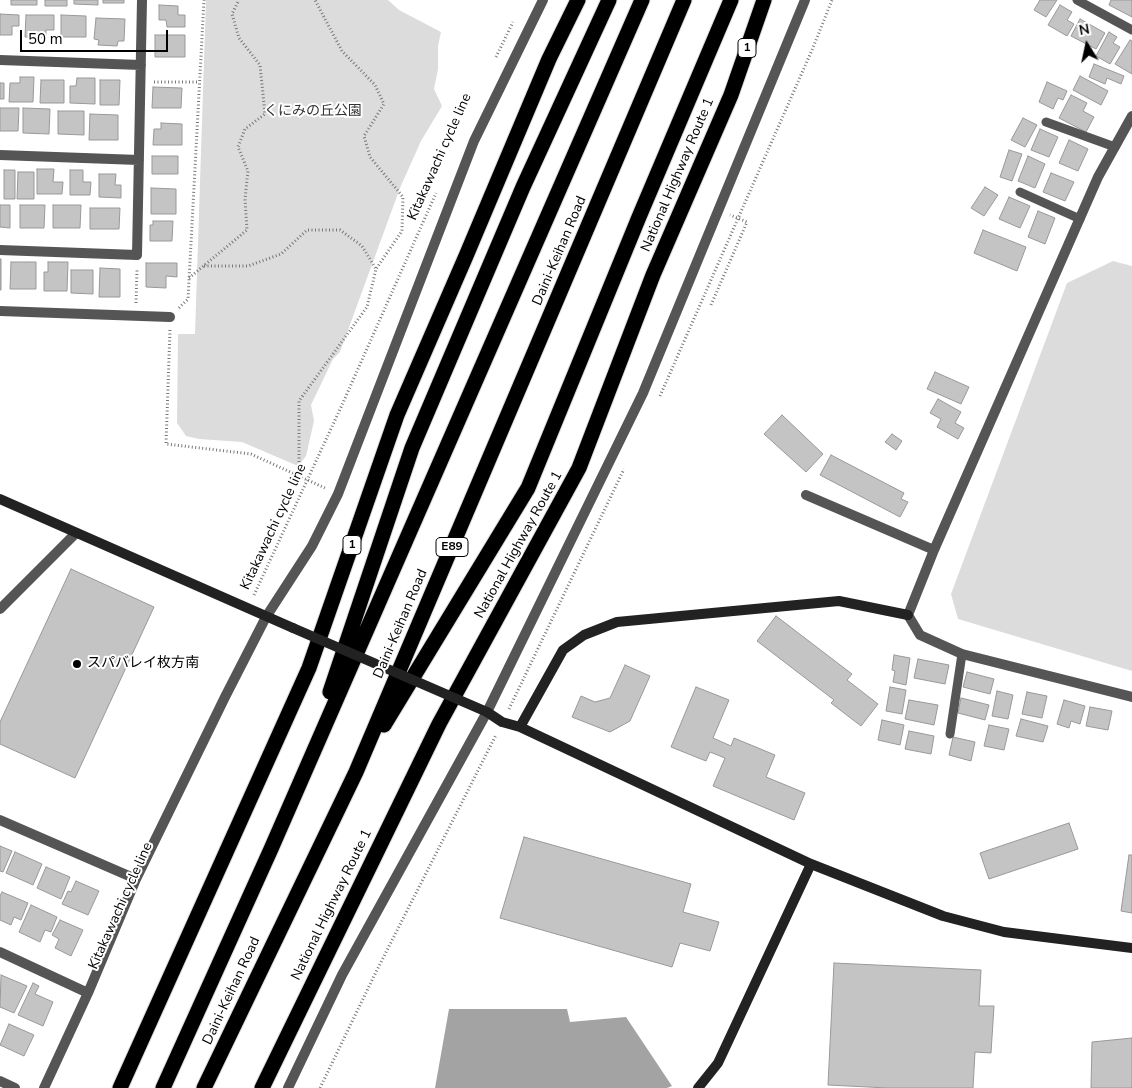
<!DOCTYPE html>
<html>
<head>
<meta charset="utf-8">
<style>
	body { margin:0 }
	#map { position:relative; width:1132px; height:1088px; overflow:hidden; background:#fff; font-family:"Nunito Sans",sans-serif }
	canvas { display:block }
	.north { position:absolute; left:1062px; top:20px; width:50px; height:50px; -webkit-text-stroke:4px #fff; paint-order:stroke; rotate:350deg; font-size:14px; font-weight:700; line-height:20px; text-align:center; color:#000 }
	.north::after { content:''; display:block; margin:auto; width:18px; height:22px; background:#000; clip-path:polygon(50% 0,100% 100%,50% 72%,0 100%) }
	.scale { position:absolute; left:20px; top:30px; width:148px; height:22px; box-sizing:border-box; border:2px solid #000; border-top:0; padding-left:6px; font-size:15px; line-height:18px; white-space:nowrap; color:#000; -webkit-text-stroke:4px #fff; paint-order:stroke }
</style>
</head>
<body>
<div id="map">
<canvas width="1132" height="1088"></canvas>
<div class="north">N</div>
<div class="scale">50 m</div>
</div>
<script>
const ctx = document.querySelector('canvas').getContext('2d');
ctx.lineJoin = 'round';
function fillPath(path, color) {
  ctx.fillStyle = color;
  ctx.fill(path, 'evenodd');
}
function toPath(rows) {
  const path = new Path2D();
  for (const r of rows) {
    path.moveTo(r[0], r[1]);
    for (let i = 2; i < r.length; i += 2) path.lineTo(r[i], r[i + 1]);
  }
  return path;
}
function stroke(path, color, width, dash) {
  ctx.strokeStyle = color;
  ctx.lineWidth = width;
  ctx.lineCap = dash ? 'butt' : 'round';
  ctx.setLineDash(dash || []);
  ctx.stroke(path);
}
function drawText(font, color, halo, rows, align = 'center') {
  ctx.font = font + ' "Nunito Sans","Noto Sans JP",sans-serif';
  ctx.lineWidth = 4;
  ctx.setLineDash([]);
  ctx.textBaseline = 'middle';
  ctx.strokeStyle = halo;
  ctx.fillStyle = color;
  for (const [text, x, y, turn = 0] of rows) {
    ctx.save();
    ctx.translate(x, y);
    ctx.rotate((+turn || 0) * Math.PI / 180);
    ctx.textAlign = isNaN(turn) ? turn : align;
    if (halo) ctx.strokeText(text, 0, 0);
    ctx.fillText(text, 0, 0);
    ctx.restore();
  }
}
const green = toPath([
	[206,0,388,0,399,10,441,32,438,46,438,69,434,89,442,106,421,141,400,188,340,352,333,359,311,405,314,421,306,456,298,466,242,442,199,439,186,436,177,423,178,334,195,334],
	[1113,261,1132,266,1132,671,958,619,951,594,1067,283]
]);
const water = toPath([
	[449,1009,567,1009,570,1022,626,1017,672,1086,667,1088,435,1088]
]);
const building = toPath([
	[11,0,37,0,37,5,11,5,11,0],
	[45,0,67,0,67,6,45,6,45,0],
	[74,0,98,0,98,5,74,4,74,0],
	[103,0,124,0,124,3,103,3,103,0],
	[1040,0,1057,0,1046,17,1034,10,1040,0],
	[1111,0,1132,0,1132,17,1109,5,1111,0],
	[159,5,178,6,178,15,185,15,185,27,167,27,166,20,159,20,159,5],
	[1060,5,1072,12,1067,20,1074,24,1067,36,1048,25,1060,5],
	[0,14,19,15,19,26,12,26,12,35,0,35,0,14],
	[26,15,54,15,54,30,46,30,46,38,25,37,26,15],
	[61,15,86,16,86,37,61,37,61,15],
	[96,18,125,19,124,41,118,41,117,46,98,45,99,40,94,39,96,18],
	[1080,19,1105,33,1096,49,1071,36,1080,19],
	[1109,32,1117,37,1113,43,1120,47,1110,64,1096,56,1109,32],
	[155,35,185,35,185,57,155,57,155,35],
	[1130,40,1132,41,1132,74,1115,64,1130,40],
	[1094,64,1124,76,1121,84,1107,78,1105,84,1089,77,1094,64],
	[1080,76,1108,91,1101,105,1073,90,1080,76],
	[20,77,34,77,33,102,9,102,10,83,20,83,20,77],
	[77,78,95,78,95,104,70,103,70,86,76,86,77,78],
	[41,80,64,80,64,103,40,103,41,80],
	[100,80,120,80,119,105,100,105,100,80],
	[1047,82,1067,91,1063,100,1058,98,1053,109,1039,102,1047,82],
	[0,83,4,83,4,99,0,99,0,83],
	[153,87,182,88,181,108,152,108,153,87],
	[1071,95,1087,103,1083,111,1094,117,1086,132,1059,118,1071,95],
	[0,108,19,108,18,131,0,131,0,108],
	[23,108,50,109,49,134,23,133,23,108],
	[58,111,84,111,84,135,58,134,58,111],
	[90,114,118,115,118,140,89,140,90,114],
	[1023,118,1037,125,1025,147,1011,140,1023,118],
	[161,123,182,124,182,145,153,145,154,129,161,129,161,123],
	[1040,129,1058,137,1049,157,1031,150,1040,129],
	[1069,140,1088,149,1078,171,1059,163,1069,140],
	[1009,150,1022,154,1012,181,1000,177,1009,150],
	[152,156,178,156,178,174,152,174,152,156],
	[1028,156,1045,164,1035,188,1018,181,1028,156],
	[37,169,54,169,53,182,63,182,62,194,37,194,37,169],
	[4,170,15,170,15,199,4,199,4,170],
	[70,170,83,170,83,182,91,182,90,195,70,195,70,170],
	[18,172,34,172,34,199,17,199,18,172],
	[1051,173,1074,182,1065,201,1043,192,1051,173],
	[99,174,116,174,115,185,121,185,121,198,99,197,99,174],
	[985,187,998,195,984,216,971,208,985,187],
	[151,188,176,189,176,214,151,214,151,188],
	[1009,197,1030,206,1020,228,999,219,1009,197],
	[0,205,10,205,10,228,0,227,0,205],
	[20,205,45,205,44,228,20,228,20,205],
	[53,205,81,205,80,228,53,228,53,205],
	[90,208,120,208,119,229,90,229,90,208],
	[1038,211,1055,218,1045,244,1028,237,1038,211],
	[153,221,173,221,172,241,150,241,150,225,153,225,153,221],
	[983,230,1026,247,1017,271,974,253,983,230],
	[0,259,1,259,1,290,0,290,0,259],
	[11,262,36,262,36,289,10,289,11,262],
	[48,262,68,262,67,291,44,291,44,272,48,272,48,262],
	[146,263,177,263,177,277,166,276,166,288,146,287,146,263],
	[100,268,120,269,120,297,99,297,100,268],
	[71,270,93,270,93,294,71,293,71,270],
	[935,372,969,387,961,404,927,389,935,372],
	[938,399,961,412,955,423,964,428,958,439,937,427,941,419,930,413,938,399],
	[782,415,823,454,806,472,764,434,782,415],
	[892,434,902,441,896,450,885,442,892,434],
	[831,455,904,493,901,499,908,502,900,517,820,475,831,455],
	[71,569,154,607,75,778,0,744,0,722,71,569],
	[776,616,852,674,847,680,878,704,861,726,831,703,834,700,757,641,776,616],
	[894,655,910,658,906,685,893,682,895,671,892,670,894,655],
	[918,659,949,665,945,684,914,678,918,659],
	[625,665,650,676,630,721,610,732,572,717,581,696,595,702,610,698,625,665],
	[967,672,994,679,990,694,963,687,967,672],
	[696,687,729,700,713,738,731,746,734,738,775,755,766,777,805,793,794,820,713,786,725,758,710,752,706,761,671,747,696,687],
	[890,687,906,690,902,714,886,711,890,687],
	[997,691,1013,695,1008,719,992,716,997,691],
	[1027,692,1047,696,1042,718,1022,714,1027,692],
	[961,698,989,705,985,720,958,713,961,698],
	[909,700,938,705,934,725,905,719,909,700],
	[1064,700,1085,706,1080,724,1071,721,1069,728,1057,724,1064,700],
	[1090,707,1112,711,1108,730,1086,726,1090,707],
	[1021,719,1048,726,1043,742,1016,736,1021,719],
	[882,720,904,725,900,745,878,740,882,720],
	[989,725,1009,729,1004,750,984,746,989,725],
	[909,731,934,736,931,754,905,749,909,731],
	[953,737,975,742,971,761,949,755,953,737],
	[1069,823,1078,849,989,879,980,853,1069,823],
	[524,837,691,884,683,912,719,922,710,951,680,943,672,967,500,918,524,837],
	[0,846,12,851,3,872,0,871,0,846],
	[15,852,42,864,33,885,6,873,15,852],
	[1129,855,1132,855,1132,913,1121,911,1129,855],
	[46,867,70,877,61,899,37,888,46,867],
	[76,881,99,891,88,915,62,904,68,891,71,892,76,881],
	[2,892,28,903,21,920,14,917,11,925,0,920,0,896,2,892],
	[31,905,57,917,51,932,45,930,40,942,19,932,31,905],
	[60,920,83,930,71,956,55,948,59,939,52,935,60,920],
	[834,963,981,970,979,1006,994,1006,991,1053,975,1052,973,1088,888,1088,828,1085,834,963],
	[1,975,27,986,14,1013,0,1007,1,975],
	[33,983,39,986,35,994,53,1002,43,1026,18,1015,33,983],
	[9,1024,34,1035,24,1056,0,1045,9,1024],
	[1132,1038,1132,1088,1091,1088,1092,1042,1132,1038]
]);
const path = toPath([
	[496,57,513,22],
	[154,82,199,82],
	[204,266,248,266,281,254,307,230,340,230,362,246,376,269],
	[189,278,247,230,245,199,248,171,238,147,245,129,265,114,260,65,239,38,232,14,239,0],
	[136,303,137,270],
	[711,305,747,222,730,215],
	[179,308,188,299,204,0],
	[170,330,166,444,251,454,325,488],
	[660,396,812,50,832,0],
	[299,476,299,401,367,307,376,269,402,231,403,197,370,157,364,136,384,104,375,85,342,51,315,0],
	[254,595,342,405,436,193],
	[509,709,624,469],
	[320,1088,375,974,496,735]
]);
const lane = toPath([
	[1077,0,1132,30],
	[1046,122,1115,147],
	[1020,192,1080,219],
	[950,734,962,654]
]);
const street = toPath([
	[0,60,141,65],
	[1132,116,1098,177,934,550,908,615,920,635,962,654,1132,697],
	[0,155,139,160],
	[0,250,137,255,142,0],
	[0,311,170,317],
	[806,495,934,550],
	[0,609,76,533],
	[0,820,136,879],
	[0,952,88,993],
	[0,1081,15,1088],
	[44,1088,88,993,136,879,225,697,266,617,312,546,338,494,474,141,543,0],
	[288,1088,342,975,487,712,643,393,805,0]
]);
const secondary = toPath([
	[0,499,293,628],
	[487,712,502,722,520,727,811,864,943,916,1004,932,1132,948],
	[520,727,563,650,584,635,617,622,839,601,908,615],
	[698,1088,718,1063,811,864]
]);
const highway = toPath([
	[330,692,412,448,523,187,609,0],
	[384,725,528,488,639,217,731,0],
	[120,1088,309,668,397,415,466,256,549,59,578,0],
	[163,1088,271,849,642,0],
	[204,1088,356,772,684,0],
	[262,1088,439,724,579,468,653,275,731,95,764,0]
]);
const secondaryBridge = toPath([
	[293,628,487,712]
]);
const markers = [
	[77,664,5,"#000"]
];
const shields = [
	[747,48,18],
	[352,545,18],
	[452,547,32]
];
const shieldNames = [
	["1",747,48],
	["1",352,545],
	["E89",452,547]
];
const parkNames = [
	["くにみの丘公園",313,112]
];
const streetNames = [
	["Kitakawachi cycle line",440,157,-66],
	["National Highway Route 1",678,175,-67],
	["Daini-Keihan Road",560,251,-67],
	["Kitakawachi cycle line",274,527,-65],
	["National Highway Route 1",519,545,-61],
	["Daini-Keihan Road",401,624,-67],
	["National Highway Route 1",332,905,-64],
	["Kitakawachi cycle line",121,906,-66],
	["Daini-Keihan Road",232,991,-65]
];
const poiNames = [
	["スパバレイ枚方南",87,664]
];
fillPath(green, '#dcdcdc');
fillPath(water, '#a3a3a3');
fillPath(building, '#c4c4c4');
stroke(building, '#999', 1);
stroke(highway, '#dbdbdb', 17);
stroke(path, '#777', 3, [1, 2.5]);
stroke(lane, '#555', 9);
stroke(street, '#555', 10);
stroke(secondary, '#222', 10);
stroke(highway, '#000', 15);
stroke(secondaryBridge, '#222', 10);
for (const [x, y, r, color] of markers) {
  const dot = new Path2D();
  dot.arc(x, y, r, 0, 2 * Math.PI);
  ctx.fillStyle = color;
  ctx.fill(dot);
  stroke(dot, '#fff', 2);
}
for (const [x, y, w] of shields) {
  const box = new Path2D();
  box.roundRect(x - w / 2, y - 9.5, w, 19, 4);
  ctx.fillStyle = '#fff';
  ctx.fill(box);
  stroke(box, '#000', 1);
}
drawText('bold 12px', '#000', null, shieldNames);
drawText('14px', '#333', '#fff', parkNames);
drawText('14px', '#000', '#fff', streetNames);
drawText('14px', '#000', '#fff', poiNames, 'left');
</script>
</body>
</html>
